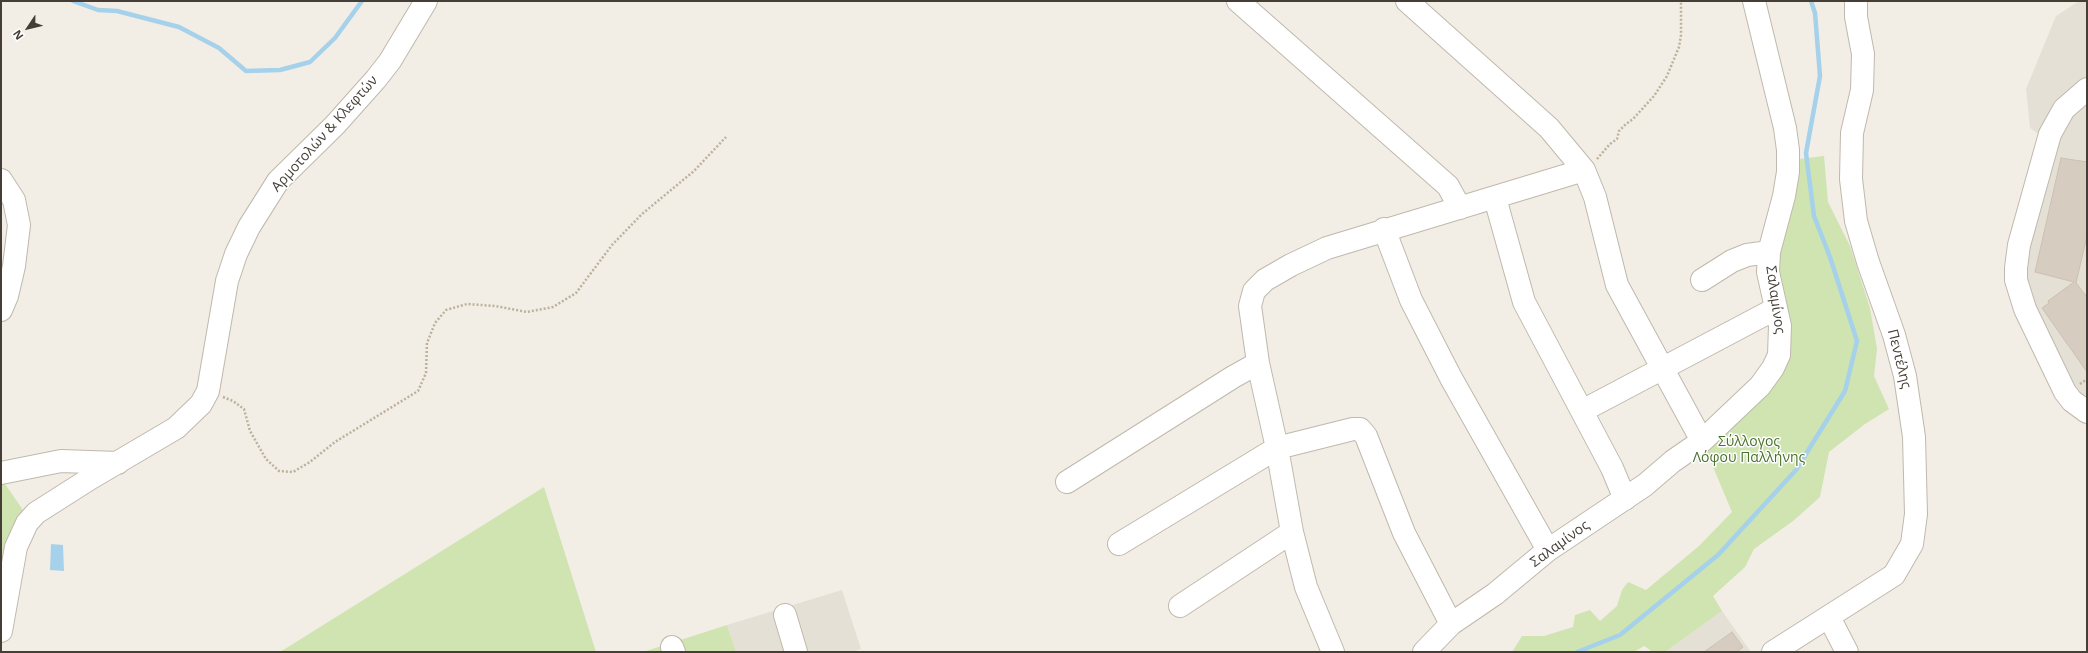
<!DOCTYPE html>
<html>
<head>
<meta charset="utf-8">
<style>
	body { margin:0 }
	#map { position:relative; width:2088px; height:653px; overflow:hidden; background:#f2eee6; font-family:"Open Sans",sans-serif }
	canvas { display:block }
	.frame { position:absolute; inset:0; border:2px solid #443e36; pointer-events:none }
	.north { position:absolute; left:8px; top:8px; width:40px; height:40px; -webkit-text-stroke:3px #fff; paint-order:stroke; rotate:235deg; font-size:11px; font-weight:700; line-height:16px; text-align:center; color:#443e36 }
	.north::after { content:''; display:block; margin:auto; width:14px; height:18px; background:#443e36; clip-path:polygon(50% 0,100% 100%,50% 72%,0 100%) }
</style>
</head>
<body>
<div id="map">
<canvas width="2088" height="653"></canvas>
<div class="frame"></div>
<div class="north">N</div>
</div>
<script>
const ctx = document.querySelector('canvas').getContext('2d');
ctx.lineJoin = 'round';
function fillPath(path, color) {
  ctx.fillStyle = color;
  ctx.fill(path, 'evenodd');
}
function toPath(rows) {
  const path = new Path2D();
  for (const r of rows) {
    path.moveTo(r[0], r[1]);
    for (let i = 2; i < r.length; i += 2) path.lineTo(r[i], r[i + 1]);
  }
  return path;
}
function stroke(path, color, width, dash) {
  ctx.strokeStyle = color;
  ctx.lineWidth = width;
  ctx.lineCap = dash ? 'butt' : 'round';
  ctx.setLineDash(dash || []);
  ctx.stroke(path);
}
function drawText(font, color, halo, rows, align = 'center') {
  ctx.font = font + ' "Open Sans",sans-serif';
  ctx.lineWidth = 3;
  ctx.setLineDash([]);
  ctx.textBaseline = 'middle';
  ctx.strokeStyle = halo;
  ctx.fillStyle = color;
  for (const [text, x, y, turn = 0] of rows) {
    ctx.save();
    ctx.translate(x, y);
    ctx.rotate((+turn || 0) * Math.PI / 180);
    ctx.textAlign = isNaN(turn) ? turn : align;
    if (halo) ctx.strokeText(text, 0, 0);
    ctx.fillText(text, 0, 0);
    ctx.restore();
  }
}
const residential = toPath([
	[2079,1,2087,1,2087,405,2074,394,2023,284,2033,221,2053,144,2030,128,2026,89,2056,16],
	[842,590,861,649,852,652,736,652,727,625],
	[1722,611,1751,652,1665,652]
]);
const green = toPath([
	[1824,156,1828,202,1850,246,1870,308,1877,349,1874,376,1889,409,1865,424,1829,452,1820,497,1793,521,1754,549,1745,567,1713,596,1722,611,1665,652,1653,652,1644,646,1634,652,1512,652,1522,636,1544,636,1573,627,1575,615,1590,610,1600,621,1617,606,1622,590,1628,582,1646,590,1699,546,1732,512,1705,448,1765,392,1775,272,1791,160],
	[1,478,25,513,1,598],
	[544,487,596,652,280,652],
	[727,625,736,652,643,652]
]);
const water = toPath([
	[51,544,63,545,64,571,50,570]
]);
const stream = toPath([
	[73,1,98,10,117,11,179,27,219,48,246,71,280,70,310,62,335,38,362,1],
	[1577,652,1620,635,1718,555,1796,470,1845,391,1857,341,1830,257,1814,216,1806,153,1820,76,1815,13,1811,1]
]);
const building = toPath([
	[2061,158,2087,162,2087,236,2076,283,2087,297,2087,372,2042,308,2049,303,2048,301,2074,282,2035,272,2061,158],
	[1732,632,1743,647,1737,652,1704,652,1732,632]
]);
const path = toPath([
	[1597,159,1610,144,1617,139,1619,131,1626,124,1633,119,1654,96,1667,76,1679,47,1681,35,1681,1],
	[2086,248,2087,248],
	[2080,384,2087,379],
	[223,397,233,401,244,409,250,431,266,459,279,471,293,472,310,462,335,442,418,391,426,373,427,343,435,323,446,310,467,304,495,306,527,312,553,307,576,293,612,245,642,214,694,171,726,137]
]);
const minor = toPath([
	[1238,1,1448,186,1460,208],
	[1407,1,1549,128,1584,170,1595,197,1617,285,1702,441],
	[2087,89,2064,109,2050,134,2019,245,2016,268,2016,280,2025,309,2065,392,2072,401,2087,412],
	[1,180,14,200,19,225,14,266,7,296,1,310],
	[1495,198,1524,302,1612,468,1625,499],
	[1384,229,1411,300,1451,378,1548,550],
	[1702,280,1732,261,1747,255,1769,252],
	[1582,411,1775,309],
	[1,473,61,461,118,463],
	[1067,482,1233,377,1258,363],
	[1119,544,1277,448,1353,429,1360,429,1366,436,1404,533,1451,624],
	[1180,606,1292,532],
	[785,615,796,652],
	[1829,617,1847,652],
	[1,631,16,547,27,523,36,513,91,478,176,428,201,404,208,391,227,281,236,254,249,227,278,181,335,125,376,79,390,61,426,1],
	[672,647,674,652],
	[1333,652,1306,587,1292,532,1277,448,1258,363,1250,306,1254,291,1265,280,1291,265,1327,248,1584,170],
	[1424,652,1451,624,1495,594,1548,550,1645,485,1673,461,1702,441,1760,386,1773,368,1779,355,1780,326,1768,272,1769,252,1784,196,1788,172,1788,150,1785,128,1754,1],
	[1773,652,1894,575,1912,544,1916,514,1914,437,1905,376,1894,335,1868,262,1856,221,1851,179,1852,133,1862,90,1863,54,1856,17,1856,1]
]);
const streetNames = [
	["Αρμοτολών & Κλεφτών",325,134,-48],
	["Σαλαμίνος",1775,300,82],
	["Πεντέλης",1899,359,76],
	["Σαλαμίνος",1560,544,-36]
];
const parkNames = [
	["Σύλλογος",1749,442],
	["Λόφου Παλλήνης",1749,458]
];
fillPath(residential, '#e5e0d5');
fillPath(green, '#cfe4b1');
fillPath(water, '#a6d1eb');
stroke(stream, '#a6d1eb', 4.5);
fillPath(building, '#d6ccbf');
stroke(building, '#cdc1b0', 1);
stroke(minor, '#c0b8ac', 24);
stroke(path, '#bdb09c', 2.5, [2, 2]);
stroke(minor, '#fff', 22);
drawText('14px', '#443e36', '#fff', streetNames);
drawText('14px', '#49722d', '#fff', parkNames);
</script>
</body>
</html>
